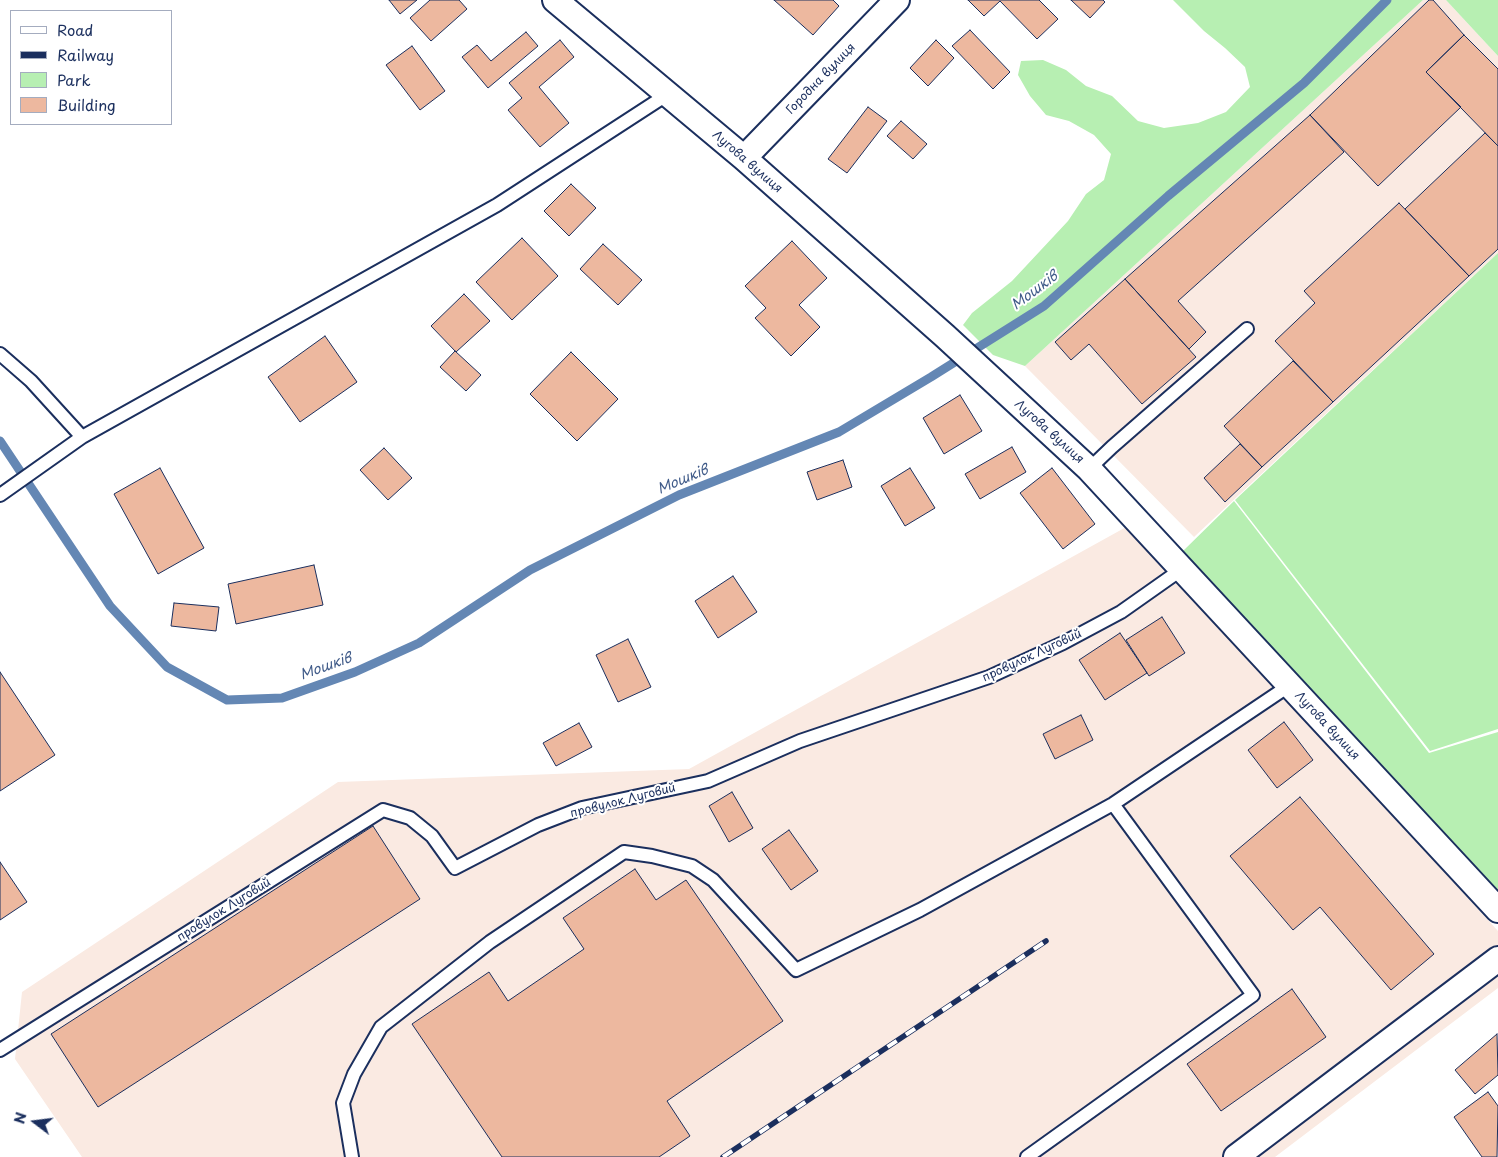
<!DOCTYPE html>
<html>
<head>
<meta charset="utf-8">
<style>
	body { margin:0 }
	#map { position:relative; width:1498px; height:1157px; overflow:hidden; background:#fff; font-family:"Playpen Sans",sans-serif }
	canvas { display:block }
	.legend { position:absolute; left:10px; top:10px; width:162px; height:115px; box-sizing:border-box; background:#fff; border:1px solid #a4acbf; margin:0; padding:6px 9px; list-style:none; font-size:15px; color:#1b2f5e }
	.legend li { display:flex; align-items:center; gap:10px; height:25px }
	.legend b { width:25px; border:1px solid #a4acbf }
	.north { position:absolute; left:10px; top:1097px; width:50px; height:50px; -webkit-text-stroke:4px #fff; paint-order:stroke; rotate:285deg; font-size:14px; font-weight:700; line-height:20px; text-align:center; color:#1b2f5e }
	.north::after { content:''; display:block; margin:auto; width:18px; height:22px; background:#1b2f5e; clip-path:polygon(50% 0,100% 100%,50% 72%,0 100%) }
</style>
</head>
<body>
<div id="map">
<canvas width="1498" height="1157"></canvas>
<ul class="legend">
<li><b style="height:6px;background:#fff"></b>Road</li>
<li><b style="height:6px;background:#1b2f5e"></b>Railway</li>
<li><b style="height:14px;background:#b7efb2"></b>Park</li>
<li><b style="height:14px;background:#edb89f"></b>Building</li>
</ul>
<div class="north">N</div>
</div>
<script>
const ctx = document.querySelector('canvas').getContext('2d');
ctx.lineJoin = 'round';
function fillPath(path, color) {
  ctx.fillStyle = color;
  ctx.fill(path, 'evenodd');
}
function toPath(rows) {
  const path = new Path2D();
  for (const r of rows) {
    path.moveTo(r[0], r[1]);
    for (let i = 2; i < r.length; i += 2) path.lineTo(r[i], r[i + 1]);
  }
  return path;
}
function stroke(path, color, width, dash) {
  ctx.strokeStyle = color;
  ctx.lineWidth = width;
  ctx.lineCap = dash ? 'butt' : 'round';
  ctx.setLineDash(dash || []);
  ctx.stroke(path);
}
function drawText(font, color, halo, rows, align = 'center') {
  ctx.font = font + ' "Playpen Sans",sans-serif';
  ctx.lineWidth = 4;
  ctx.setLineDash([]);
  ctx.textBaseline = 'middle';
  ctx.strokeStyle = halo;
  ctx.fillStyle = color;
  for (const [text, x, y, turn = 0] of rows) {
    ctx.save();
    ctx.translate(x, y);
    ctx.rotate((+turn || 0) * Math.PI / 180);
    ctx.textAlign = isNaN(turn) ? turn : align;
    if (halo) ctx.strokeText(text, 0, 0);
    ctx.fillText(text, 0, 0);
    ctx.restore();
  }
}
const built = toPath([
	[1423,0,1446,0,1498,56,1498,253,1194,537,1025,366],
	[1128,526,1498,931,1498,988,1275,1157,82,1157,15,1059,22,992,338,782,689,769]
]);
const green = toPath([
	[1173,0,1423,0,1025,366,993,355,963,325,972,313,1012,281,1068,221,1086,194,1104,180,1111,154,1094,135,1069,121,1046,115,1030,96,1018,75,1021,61,1043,60,1066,70,1086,86,1112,96,1138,121,1164,128,1198,123,1226,112,1250,87,1245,67,1225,48,1204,31],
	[1446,0,1498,0,1498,56],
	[1498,253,1498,729,1430,751,1235,500],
	[1234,501,1429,753,1498,732,1498,894,1296,680,1183,551]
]);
const stream = toPath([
	[0,441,110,606,167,667,227,700,282,698,355,672,419,643,530,570,679,495,839,432,931,377,1044,306,1168,196,1304,83,1387,0]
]);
const building = toPath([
	[389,0,417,0,400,14,389,0],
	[430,0,459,0,467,9,431,41,410,18,430,0],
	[774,0,833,0,839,6,813,35,774,0],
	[968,0,1039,0,1058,19,1037,39,1000,1,984,16,968,0],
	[1071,0,1103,0,1105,2,1090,18,1071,0],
	[1429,0,1433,0,1464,35,1426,72,1461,107,1378,186,1310,115,1429,0],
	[970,30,1010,72,993,89,952,46,970,30],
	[526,32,538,46,488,88,462,57,477,45,491,61,526,32],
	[1464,35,1498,69,1498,146,1426,72,1464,35],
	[560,40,574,57,539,87,569,123,540,147,508,110,522,98,509,83,560,40],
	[936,40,954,58,928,86,910,68,936,40],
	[412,46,445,91,420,110,386,65,412,46],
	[868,107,887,121,847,173,828,159,868,107],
	[1310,115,1344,152,1178,301,1206,332,1189,349,1125,279,1310,115],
	[901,121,927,144,913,159,887,136,901,121],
	[1485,133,1498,146,1498,249,1469,276,1405,209,1485,133],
	[571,184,596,208,569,236,544,211,571,184],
	[1399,203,1469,276,1333,402,1275,341,1315,303,1304,291,1399,203],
	[522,238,558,276,512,320,476,282,522,238],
	[792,241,827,278,799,305,820,327,791,356,755,318,766,308,745,286,792,241],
	[603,244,642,280,618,305,580,269,603,244],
	[1125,279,1196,357,1142,404,1089,344,1071,360,1055,342,1125,279],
	[464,294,490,321,456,352,431,326,464,294],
	[325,336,357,382,300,422,268,377,325,336],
	[455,351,481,375,466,391,440,367,455,351],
	[571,352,618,399,577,441,530,394,571,352],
	[1293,361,1333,402,1262,467,1224,426,1293,361],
	[960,395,982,431,944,454,923,418,960,395],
	[1240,444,1262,467,1225,502,1204,478,1240,444],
	[1012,447,1026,472,980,499,965,474,1012,447],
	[384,448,412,478,388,500,360,470,384,448],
	[843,460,852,487,817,500,807,472,843,460],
	[160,468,204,548,158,574,114,494,160,468],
	[910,468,935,508,905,526,881,486,910,468],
	[1052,468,1095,524,1063,549,1020,493,1052,468],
	[314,565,323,605,236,624,228,584,314,565],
	[733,576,757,612,718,638,695,601,733,576],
	[174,603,219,607,216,631,171,626,174,603],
	[1162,617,1185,653,1149,676,1126,640,1162,617],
	[1120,633,1147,673,1105,700,1079,660,1120,633],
	[628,639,651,687,618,702,596,655,628,639],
	[0,672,55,755,0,791,0,672],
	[1081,715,1093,740,1055,759,1043,734,1081,715],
	[1284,722,1313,760,1277,788,1248,750,1284,722],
	[579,723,592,747,556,766,543,743,579,723],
	[732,792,753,828,729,842,709,806,732,792],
	[1300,797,1434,954,1391,990,1320,907,1293,930,1230,856,1300,797],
	[373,826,420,899,98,1107,51,1034,373,826],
	[789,830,818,871,791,890,762,849,789,830],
	[0,862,27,902,0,920,0,862],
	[635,869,656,900,686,880,783,1021,667,1101,690,1136,659,1157,502,1157,412,1024,489,972,508,1001,584,949,563,918,635,869],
	[1292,989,1326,1037,1221,1111,1187,1064,1292,989],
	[1497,1034,1498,1075,1475,1094,1455,1070,1497,1034],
	[1488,1092,1498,1106,1497,1157,1482,1157,1454,1117,1488,1092]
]);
const lane = toPath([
	[0,354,31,381,82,437],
	[1089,469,1112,447,1247,329],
	[0,495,82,437,497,205,668,94],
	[0,1050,383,810,410,818,432,836,455,868,538,825,582,808,708,781,800,741,989,677,1063,643,1121,612,1182,569],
	[352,1157,343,1103,354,1074,381,1027,490,942,624,852,652,856,692,866,713,880,796,970,920,910,1113,804,1290,685],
	[1027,1157,1253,995,1113,804]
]);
const street = toPath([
	[555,0,744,158,945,336,1089,469,1498,910],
	[744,158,897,0],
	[1236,1157,1498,959]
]);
const rail = toPath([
	[723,1157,1046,941]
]);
const streetNames = [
	["Городна вулиця",821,79,-46],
	["Лугова вулиця",747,162,41],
	["Лугова вулиця",1049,432,42],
	["провулок Луговий",1032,656,-25],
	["Лугова вулиця",1327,726,47],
	["провулок Луговий",623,801,-14],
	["провулок Луговий",224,910,-32]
];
const waterNames = [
	["Мошків",1035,291,-37],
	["Мошків",683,480,-23],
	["Мошків",326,667,-20]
];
fillPath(built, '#faeae2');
fillPath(green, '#b7efb2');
stroke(stream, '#6487b4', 9);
fillPath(building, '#edb89f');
stroke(building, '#1b2f5e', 1);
stroke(lane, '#1b2f5e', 16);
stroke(street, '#1b2f5e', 28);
stroke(lane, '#fff', 12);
stroke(street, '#fff', 24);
stroke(rail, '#1b2f5e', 5.5);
stroke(rail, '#fff', 4, [11]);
drawText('12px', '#1b2f5e', '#fff', streetNames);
drawText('italic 14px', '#405b89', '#fff', waterNames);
</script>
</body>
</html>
